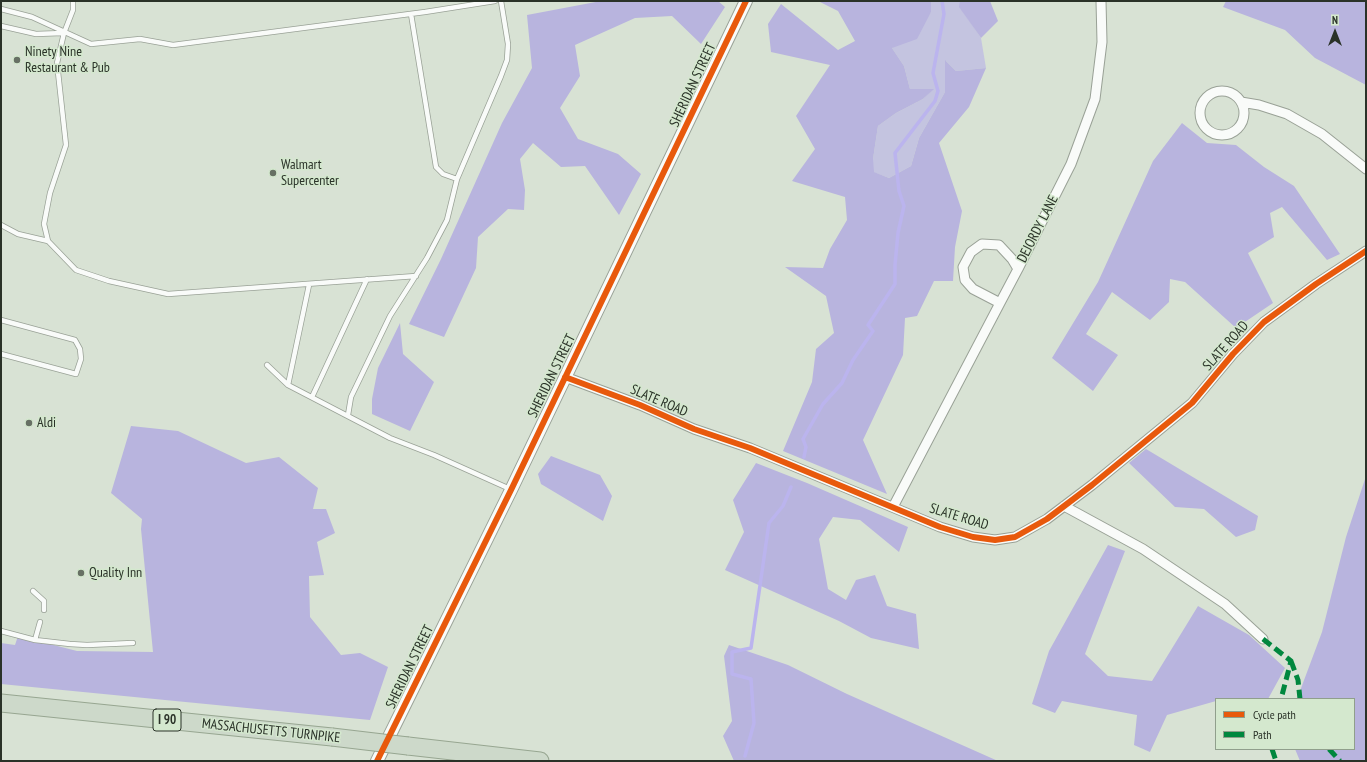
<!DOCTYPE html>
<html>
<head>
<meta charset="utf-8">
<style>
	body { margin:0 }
	#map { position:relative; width:1367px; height:762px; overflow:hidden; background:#d8e2d4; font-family:"PT Sans Narrow",sans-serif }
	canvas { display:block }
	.frame { position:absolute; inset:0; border:2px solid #2a3228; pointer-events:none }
	.legend { position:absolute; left:1215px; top:698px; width:140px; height:52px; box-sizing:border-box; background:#d4e8ce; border:1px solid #909f8c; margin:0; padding:5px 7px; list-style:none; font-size:12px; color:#2a3228 }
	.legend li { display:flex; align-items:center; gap:8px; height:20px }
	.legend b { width:20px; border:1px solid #909f8c }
	.north { position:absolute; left:1315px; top:12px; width:40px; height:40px; -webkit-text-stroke:3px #d4e8ce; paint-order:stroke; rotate:0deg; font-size:11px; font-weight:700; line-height:16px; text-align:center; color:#2a3228 }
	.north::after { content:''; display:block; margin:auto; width:14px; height:18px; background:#2a3228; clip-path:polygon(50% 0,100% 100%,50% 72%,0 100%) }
</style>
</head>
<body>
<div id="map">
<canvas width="1367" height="762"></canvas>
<div class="frame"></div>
<ul class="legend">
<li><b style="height:5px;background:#e8590c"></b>Cycle path</li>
<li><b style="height:5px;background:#00873e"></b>Path</li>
</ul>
<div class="north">N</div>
</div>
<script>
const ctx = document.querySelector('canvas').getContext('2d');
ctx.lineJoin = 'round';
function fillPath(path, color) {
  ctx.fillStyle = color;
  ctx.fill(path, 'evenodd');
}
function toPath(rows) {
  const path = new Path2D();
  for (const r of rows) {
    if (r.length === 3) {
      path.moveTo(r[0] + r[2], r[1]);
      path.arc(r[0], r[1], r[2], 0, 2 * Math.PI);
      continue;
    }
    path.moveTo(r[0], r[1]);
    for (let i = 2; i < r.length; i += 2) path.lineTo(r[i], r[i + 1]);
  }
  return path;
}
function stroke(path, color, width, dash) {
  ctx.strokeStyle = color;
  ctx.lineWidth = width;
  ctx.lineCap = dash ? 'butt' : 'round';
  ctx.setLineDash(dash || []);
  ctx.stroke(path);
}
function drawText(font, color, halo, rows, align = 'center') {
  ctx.font = font + ' "PT Sans Narrow",sans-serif';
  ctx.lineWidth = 3;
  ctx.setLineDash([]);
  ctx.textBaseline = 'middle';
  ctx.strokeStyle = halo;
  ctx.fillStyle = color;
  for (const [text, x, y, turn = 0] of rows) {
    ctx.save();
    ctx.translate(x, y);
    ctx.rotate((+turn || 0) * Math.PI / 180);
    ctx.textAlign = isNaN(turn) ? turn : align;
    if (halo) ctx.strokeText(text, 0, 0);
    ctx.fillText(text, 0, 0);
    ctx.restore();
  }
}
const green = toPath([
	[931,1,960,1,960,7,981,38,986,68,956,71,946,61,945,92,919,138,911,166,889,178,873,172,873,159,878,126,896,113,923,99,933,89,910,89,904,66,892,48,931,12]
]);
const forest = toPath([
	[601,1,718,1,725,7,701,44,672,16,635,18,575,45,580,76,560,108,578,139,618,154,641,174,619,215,585,166,561,167,533,143,520,159,525,190,524,210,508,209,478,237,476,268,444,337,409,324,441,259,502,123,532,68,527,15],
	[818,1,931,1,931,12,917,39,892,48,904,66,910,89,934,89,923,99,896,113,878,126,873,159,874,172,889,178,911,166,919,138,945,92,945,60,956,71,986,68,969,107,939,143,962,211,955,247,953,281,934,281,917,316,905,318,903,355,863,440,887,494,783,451,812,382,816,349,834,333,826,296,785,267,823,268,830,249,847,220,845,197,792,181,815,149,796,116,830,65,771,52,768,24,781,4,838,50,855,41,838,11],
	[960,1,990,1,998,21,981,38,959,7],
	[1226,1,1366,1,1366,85,1315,58,1285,30,1223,7],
	[1182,123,1207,143,1236,145,1264,167,1294,186,1340,254,1327,260,1282,207,1270,213,1274,237,1248,253,1273,303,1236,328,1185,282,1170,279,1169,302,1150,320,1112,292,1086,334,1118,355,1093,391,1052,358,1098,282,1153,161],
	[400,323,403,354,434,382,410,431,372,414,372,399,378,368],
	[131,426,178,431,246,463,279,457,318,488,313,509,326,509,335,533,317,542,324,575,309,576,310,617,341,655,360,653,388,667,370,720,1,684,1,643,15,645,18,636,77,651,153,652,141,529,142,519,111,493],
	[1146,449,1258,516,1255,530,1236,537,1204,509,1175,507,1129,463],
	[551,456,600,475,612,496,603,521,541,484,538,474],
	[756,463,807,483,908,527,899,552,860,520,833,517,819,539,828,589,846,600,856,580,875,575,887,606,916,614,919,649,871,638,839,621,725,570,744,532,733,500],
	[1366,476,1366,761,1300,761,1295,749,1354,749,1354,699,1297,699,1322,632,1346,537],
	[1108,545,1125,551,1085,654,1108,676,1152,681,1198,606,1249,635,1285,668,1268,699,1216,699,1216,701,1167,715,1150,752,1134,745,1137,715,1062,701,1055,713,1032,704,1049,651],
	[729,645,788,665,847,694,998,761,734,761,723,736,732,721,724,656]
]);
const stream = toPath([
	[804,457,806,447,803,439,823,404,842,383,853,360,873,331,868,325,895,284,895,265,898,233,904,206,899,191,895,153,935,101,938,91,933,73,944,14,942,1],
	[745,756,754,723,751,679,732,674,732,652,751,648,769,523,783,506,791,487]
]);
const service = toPath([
	[73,1,73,10,64,33,57,63,66,145,50,193,44,224,48,241,76,270,109,281,168,294,416,276],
	[1,9,32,17,91,44,140,39,173,45,425,12,495,1],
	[411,14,436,167,443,174,457,179],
	[1,26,36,34,63,33],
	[1,225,18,234,48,241],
	[1,320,75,340,80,349,81,359,76,374,1,354],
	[267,365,288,385,390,438,434,455,510,489],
	[288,385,309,285],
	[312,397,367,279],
	[348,415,351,397,390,316,427,258,447,220,457,179,501,76,507,60,508,44,501,1],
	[33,591,44,601,44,610],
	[1,631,35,640,70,644,87,645,133,643],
	[35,640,40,622]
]);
const minor = toPath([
	[1222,113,22],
	[1241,102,1259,105,1287,114,1322,134,1366,169],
	[1000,303,1018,269],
	[565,377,640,405,694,429,750,448,940,527,973,537,995,540,1015,537,1047,519,1092,485,1192,403,1233,354,1264,322,1316,284,1366,251],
	[1064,506,1143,549,1225,604,1263,639],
	[893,507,1000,303,973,289,965,280,963,267,971,252,982,244,999,245,1012,259,1018,269,1071,164,1095,99,1102,42,1101,1]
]);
const tertiary = toPath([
	[377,761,511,490,746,1]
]);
const motorway = toPath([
	[1,703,332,737],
	[408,746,540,761]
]);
const motorwayBridge = toPath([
	[332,737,408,746]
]);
const quiet = toPath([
	[1263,639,1291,661,1281,699],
	[1291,661,1298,680,1300,699],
	[1272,749,1276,761],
	[1329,749,1340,761]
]);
const cycleway = toPath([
	[565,377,640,405,694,429,750,448,940,527,973,537,995,540,1015,537,1047,519,1092,485,1192,403,1233,354,1264,322,1316,284,1366,251],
	[377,761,511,490,746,1]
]);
const markers = [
	[17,60,4,"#677064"],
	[273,173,4,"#677064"],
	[29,423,4,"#677064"],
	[81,573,4,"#677064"]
];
const shields = [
	[167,720,28]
];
const shieldNames = [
	["I 90",167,720]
];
const poiNames = [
	["Ninety Nine",25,52],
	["Restaurant & Pub",25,68],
	["Walmart",281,165],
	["Supercenter",281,181],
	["Aldi",37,423],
	["Quality Inn",89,573]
];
const streetNames = [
	["SHERIDAN STREET",693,85,-65],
	["DEJORDY LANE",1038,229,-63],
	["SLATE ROAD",1226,346,-48],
	["SHERIDAN STREET",552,376,-64],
	["SLATE ROAD",659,401,23],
	["SLATE ROAD",959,517,17],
	["SHERIDAN STREET",410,667,-64],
	["MASSACHUSETTS TURNPIKE",271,731,6]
];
fillPath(green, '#c4c4e0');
fillPath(forest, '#b8b4de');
stroke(stream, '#bbb4ee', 3.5);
stroke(service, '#99a196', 6);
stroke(minor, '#99a196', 11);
stroke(tertiary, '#99a196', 14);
stroke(motorway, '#97a691', 19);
stroke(service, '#f9fbf9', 4.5);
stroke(minor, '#f9fbf9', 9);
stroke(tertiary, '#f9fbf9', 12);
stroke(motorway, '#cdd9ca', 17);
stroke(motorwayBridge, '#97a691', 19, []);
stroke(motorwayBridge, '#cdd9ca', 17);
stroke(quiet, '#00873e', 5, [10, 5]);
stroke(cycleway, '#e8590c', 6);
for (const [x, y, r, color] of markers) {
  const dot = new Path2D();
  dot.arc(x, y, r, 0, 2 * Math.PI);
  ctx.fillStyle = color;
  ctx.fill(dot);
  stroke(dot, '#d4e8ce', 1.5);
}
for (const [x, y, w] of shields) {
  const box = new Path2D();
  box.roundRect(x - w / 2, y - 11, w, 22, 3);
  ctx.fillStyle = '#d4e8ce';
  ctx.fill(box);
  stroke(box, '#2a3228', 1);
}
drawText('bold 13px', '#2a3228', null, shieldNames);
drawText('14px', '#2a3228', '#d4e8ce', poiNames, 'left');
drawText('14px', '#2a3228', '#d4e8ce', streetNames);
</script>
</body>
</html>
